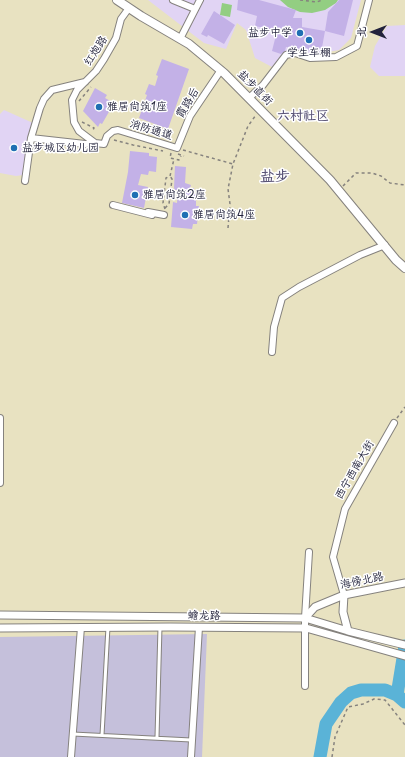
<!DOCTYPE html>
<html>
<head>
<meta charset="utf-8">
<style>
	body { margin:0 }
	#map { position:relative; width:405px; height:757px; overflow:hidden; background:#e8e2c1; font-family:"Playpen Sans","LXGW WenKai TC",sans-serif }
	canvas { display:block }
	.north { position:absolute; left:353px; top:12px; width:40px; height:40px; -webkit-text-stroke:3px #fff; paint-order:stroke; rotate:270deg; font-size:11px; font-weight:700; line-height:16px; text-align:center; color:#22223b }
	.north::after { content:''; display:block; margin:auto; width:14px; height:18px; background:#22223b; clip-path:polygon(50% 0,100% 100%,50% 72%,0 100%) }
</style>
</head>
<body>
<div id="map">
<canvas width="405" height="757"></canvas>
<div class="north">北</div>
</div>
<script>
const ctx = document.querySelector('canvas').getContext('2d');
ctx.lineJoin = 'round';
function fillPath(path, color) {
  ctx.fillStyle = color;
  ctx.fill(path, 'evenodd');
}
function toPath(rows) {
  const path = new Path2D();
  for (const r of rows) {
    path.moveTo(r[0], r[1]);
    for (let i = 2; i < r.length; i += 2) path.lineTo(r[i], r[i + 1]);
  }
  return path;
}
function stroke(path, color, width, dash) {
  ctx.strokeStyle = color;
  ctx.lineWidth = width;
  ctx.lineCap = dash ? 'butt' : 'round';
  ctx.setLineDash(dash || []);
  ctx.stroke(path);
}
function drawText(font, color, halo, rows, align = 'center') {
  ctx.font = font + ' "Playpen Sans","LXGW WenKai TC",sans-serif';
  ctx.lineWidth = 3;
  ctx.setLineDash([]);
  ctx.textBaseline = 'middle';
  ctx.strokeStyle = halo;
  ctx.fillStyle = color;
  for (const [text, x, y, turn = 0] of rows) {
    ctx.save();
    ctx.translate(x, y);
    ctx.rotate((+turn || 0) * Math.PI / 180);
    ctx.textAlign = isNaN(turn) ? turn : align;
    if (halo) ctx.strokeText(text, 0, 0);
    ctx.fillText(text, 0, 0);
    ctx.restore();
  }
}
const built = toPath([
	[148,0,361,0,351,38,339,50,317,54,286,52,272,67,255,58,246,30,237,23,226,49,204,43],
	[405,25,405,76,379,76,370,67,375,46,387,26],
	[4,110,33,123,23,175,16,176,0,173,0,114]
]);
const industrial = toPath([
	[207,634,202,757,0,757,0,637]
]);
const green = toPath([
	[280,0,338,0,336,3,325,10,312,13,300,12,288,7],
	[222,3,232,5,230,17,220,15]
]);
const river = toPath([
	[397,695,405,646],
	[320,757,326,724,341,702,351,693,361,690,385,690,397,695,405,702]
]);
const building = toPath([
	[238,0,259,0,296,10,293,18,302,18,302,27,325,31,321,53,286,47,285,51,281,54,272,51,277,31,255,26,257,16,237,10],
	[339,0,353,0,344,36,325,31,328,12],
	[214,11,235,25,224,44,208,35,207,37,201,34],
	[162,59,189,69,168,129,139,118,147,95,145,94,149,84,155,86,158,76,156,75],
	[95,88,107,95,105,98,114,103,102,124,100,123,98,127,83,111],
	[130,151,149,153,149,156,157,157,156,172,149,171,148,175,141,174,138,185,148,187,144,208,122,203,128,172],
	[175,166,186,167,185,183,191,185,190,188,194,188,194,193,196,194,196,206,199,206,197,224,193,224,192,229,171,227,173,202,177,203,178,190,175,190,174,188]
]);
const path = toPath([
	[300,0,317,2,322,0],
	[79,101,91,87],
	[82,122,94,128,92,132],
	[114,140,133,145,163,151],
	[183,150,233,164],
	[171,153,170,158,179,160,181,156],
	[178,154,184,156],
	[343,186,356,173,372,173,381,176,390,183,405,185],
	[165,208,169,204,172,179,170,176],
	[165,209,163,203,166,178,170,176,174,159],
	[228,228,230,204,228,189,233,164,248,126,256,115],
	[397,418,405,407],
	[332,757,335,737,348,707,363,704,374,699,385,700,405,725]
]);
const service = toPath([
	[73,734,191,740],
	[102,735,108,627],
	[157,737,160,627]
]);
const minor = toPath([
	[173,0,195,9],
	[129,8,121,19,116,38,104,59,96,71,77,90,72,100,74,122,79,131,95,143,104,144,107,136,113,131,118,130,177,148,190,116,221,70],
	[180,39,200,0],
	[249,98,263,85,286,55,295,53,310,58,336,57,357,46,369,0],
	[31,138,85,144,95,143],
	[25,181,31,138,40,108,44,99,52,90,85,82],
	[113,205,152,215],
	[148,212,164,215],
	[272,352,274,327,282,298,299,287,360,255,385,245],
	[0,418,0,483],
	[344,595,333,557,345,509,394,423],
	[305,686,305,618,309,552],
	[71,757,81,627],
	[191,757,199,627]
]);
const tertiary = toPath([
	[344,595,343,612,348,631],
	[0,615,305,618,348,631,405,645],
	[305,618,315,607,344,595,405,583],
	[0,628,170,627,306,628,405,656]
]);
const secondary = toPath([
	[117,0,141,16,189,44,224,73,330,180,396,260,405,268]
]);
const markers = [
	[300,33,4,"#1f6fb2"],
	[309,40,4,"#1f6fb2"],
	[99,107,4,"#1f6fb2"],
	[14,148,4,"#1f6fb2"],
	[135,195,4,"#1f6fb2"],
	[185,215,4,"#1f6fb2"]
];
const poiNames = [
	["盐步中学",292,33,"right"],
	["学生车棚",309,53,"center"],
	["雅居尚筑1座",107,107],
	["盐步城区幼儿园",22,148],
	["雅居尚筑2座",143,195],
	["雅居尚筑4座",193,215]
];
const streetNames = [
	["红炮路",96,51,-57],
	["盐步直街",255,88,45],
	["霞路后",188,103,-59],
	["消防通道",151,130,17],
	["西宁西南大街",355,470,-60],
	["海傍北路",362,581,-12],
	["蟾龙路",204,616,1]
];
const quarterNames = [
	["六村社区",303,116]
];
const districtNames = [
	["盐步",275,177]
];
fillPath(built, '#e1d4f4');
fillPath(industrial, '#c5c0db');
fillPath(green, '#93ce82');
stroke(river, '#5ab3d7', 13);
fillPath(building, '#c3b1e7');
stroke(service, '#85827e', 5);
stroke(minor, '#85827e', 8);
stroke(tertiary, '#85827e', 9);
stroke(secondary, '#85827e', 10);
stroke(path, '#85827e', 1.5, [3, 3]);
stroke(service, '#fff', 3);
stroke(minor, '#fff', 6);
stroke(tertiary, '#fff', 7);
stroke(secondary, '#fff', 8);
for (const [x, y, r, color] of markers) {
  const dot = new Path2D();
  dot.arc(x, y, r, 0, 2 * Math.PI);
  ctx.fillStyle = color;
  ctx.fill(dot);
  stroke(dot, '#fff', 1.5);
}
drawText('11px', '#22223b', '#fff', poiNames, 'left');
drawText('11px', '#22223b', '#fff', streetNames);
drawText('bold 13px', '#5a5477', '#fff', quarterNames);
drawText('bold 15px', '#5a5477', '#fff', districtNames);
</script>
</body>
</html>
